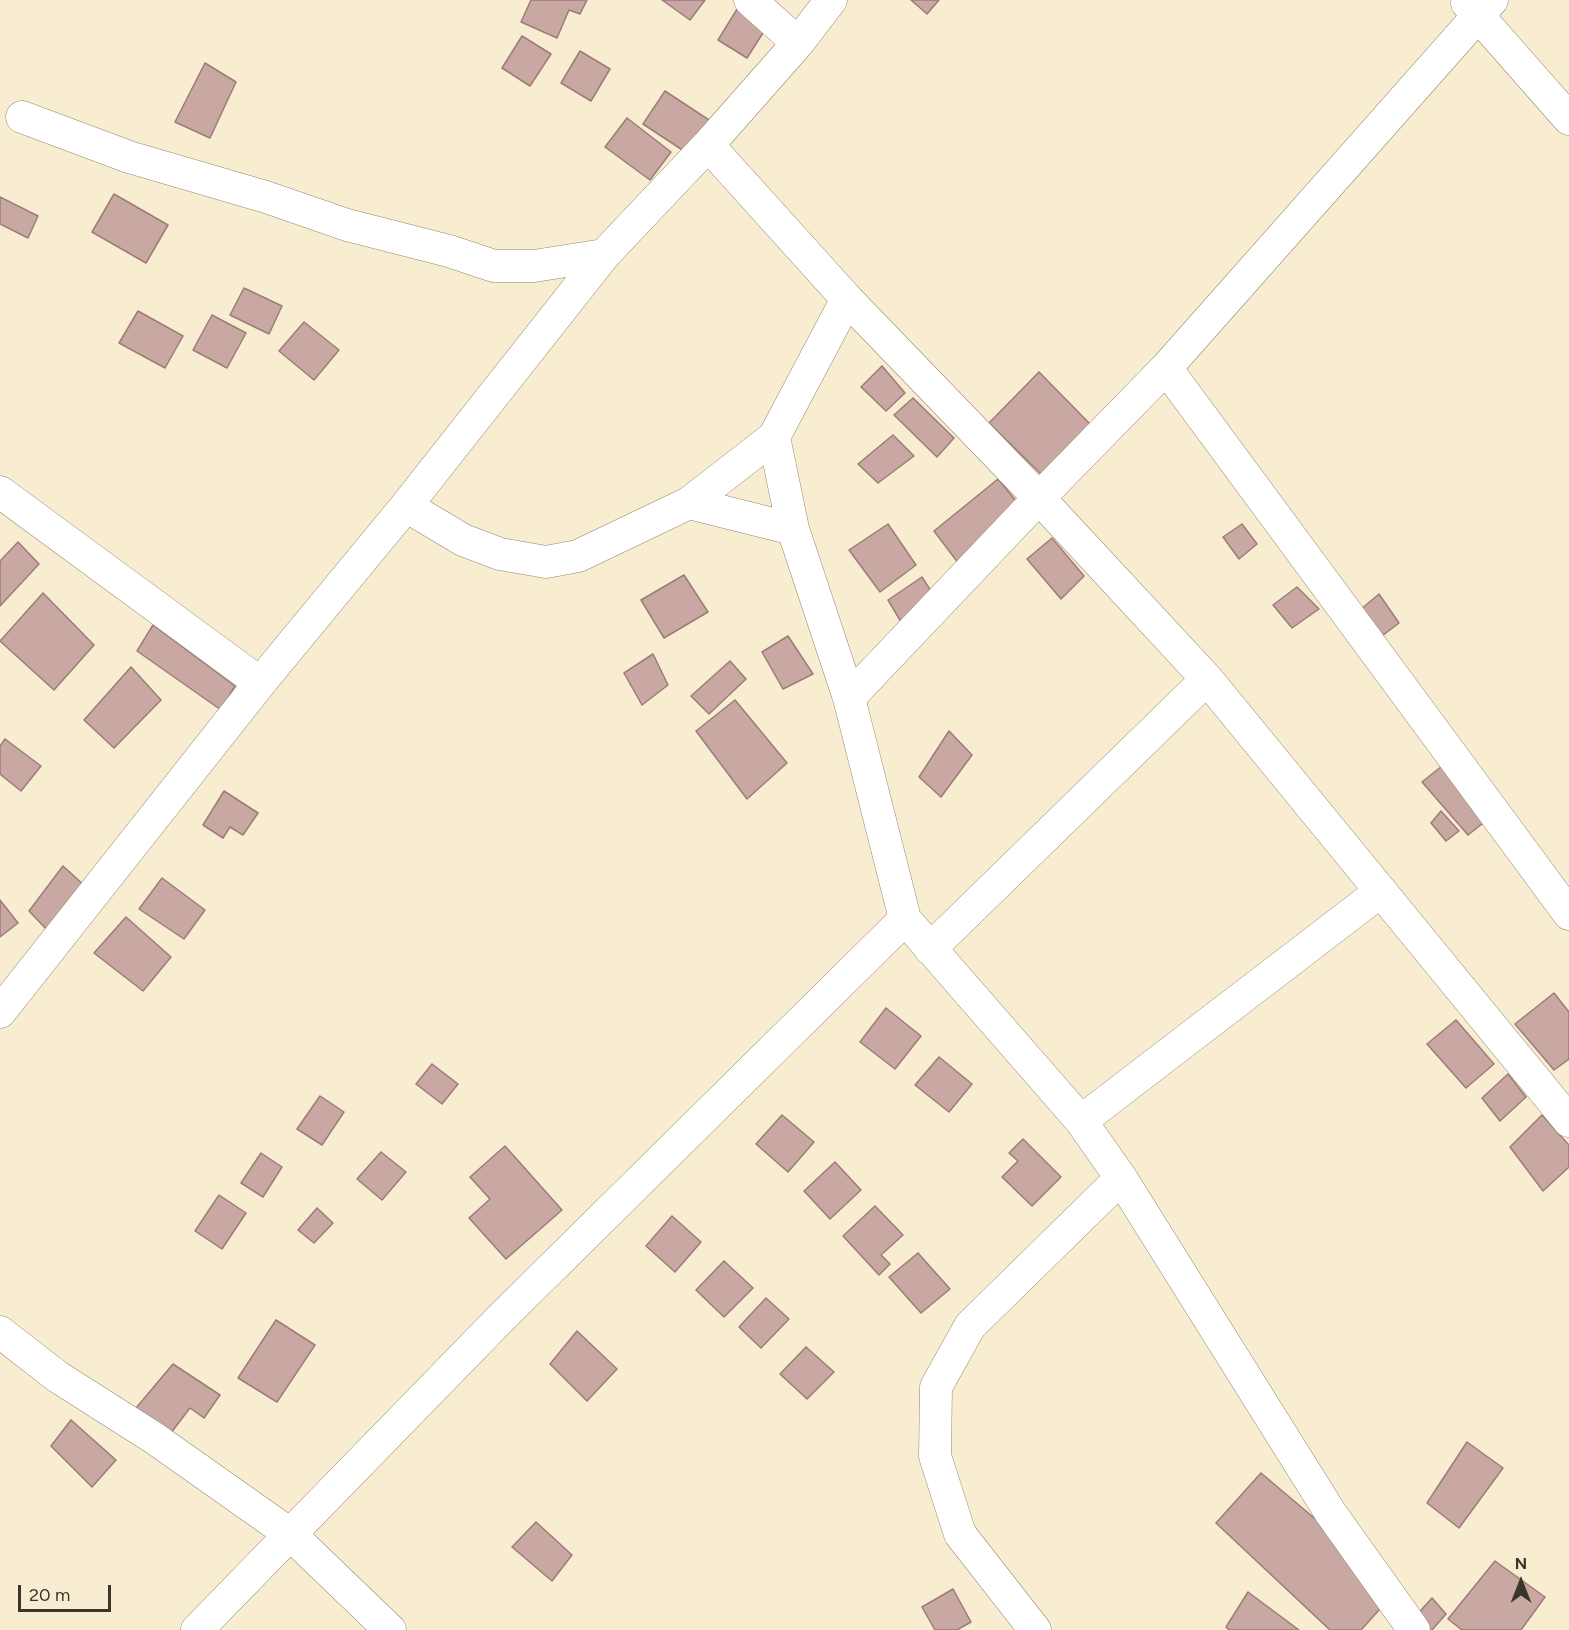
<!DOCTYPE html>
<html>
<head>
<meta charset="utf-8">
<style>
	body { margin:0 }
	#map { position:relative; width:1569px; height:1630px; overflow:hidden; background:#f8edd0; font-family:Figtree,sans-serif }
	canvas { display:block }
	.north { position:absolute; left:1491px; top:1552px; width:60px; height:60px; -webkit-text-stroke:4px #f8edd0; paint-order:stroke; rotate:0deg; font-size:16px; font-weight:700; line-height:24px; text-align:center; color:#3a362b }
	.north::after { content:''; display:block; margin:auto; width:21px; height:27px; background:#3a362b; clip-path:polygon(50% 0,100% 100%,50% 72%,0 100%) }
	.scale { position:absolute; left:18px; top:1585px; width:93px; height:27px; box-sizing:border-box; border:3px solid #3a362b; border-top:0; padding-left:8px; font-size:18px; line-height:21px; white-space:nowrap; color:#3a362b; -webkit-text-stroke:4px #f8edd0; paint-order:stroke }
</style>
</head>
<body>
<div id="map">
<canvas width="1569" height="1630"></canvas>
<div class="north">N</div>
<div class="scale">20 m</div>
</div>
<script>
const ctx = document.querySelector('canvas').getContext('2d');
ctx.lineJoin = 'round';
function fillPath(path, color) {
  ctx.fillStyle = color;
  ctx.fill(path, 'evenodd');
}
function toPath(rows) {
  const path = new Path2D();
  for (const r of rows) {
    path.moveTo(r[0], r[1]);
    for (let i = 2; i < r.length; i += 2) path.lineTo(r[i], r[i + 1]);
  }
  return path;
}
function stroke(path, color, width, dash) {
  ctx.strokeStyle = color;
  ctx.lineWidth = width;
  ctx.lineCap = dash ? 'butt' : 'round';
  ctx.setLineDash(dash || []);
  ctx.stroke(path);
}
const building = toPath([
	[531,0,587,0,580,14,569,10,557,38,521,22,531,0],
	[662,0,705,0,690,20,662,0],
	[911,0,939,0,927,14,911,0],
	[739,6,768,25,747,58,718,40,739,6],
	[522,36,551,54,530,86,502,68,522,36],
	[580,51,610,69,591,101,561,83,580,51],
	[205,63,236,82,210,138,175,122,205,63],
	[665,91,712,122,690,155,643,124,665,91],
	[627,118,671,152,650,180,605,147,627,118],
	[114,194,168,225,146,263,92,232,114,194],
	[0,197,38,216,28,238,0,224,0,197],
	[244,288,282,306,269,334,230,315,244,288],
	[138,311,183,336,165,368,119,343,138,311],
	[212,315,246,333,227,368,193,350,212,315],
	[304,322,339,350,314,380,279,351,304,322],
	[882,366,905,393,886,411,861,387,882,366],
	[1039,372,1091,425,1044,477,989,423,1039,372],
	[913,398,954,438,937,457,894,415,913,398],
	[893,435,914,456,878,483,858,464,893,435],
	[998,479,1021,507,962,568,934,531,998,479],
	[888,524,916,565,880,592,849,550,888,524],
	[1242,524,1257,544,1239,559,1223,537,1242,524],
	[1052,538,1084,576,1061,599,1027,559,1052,538],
	[18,542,39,564,0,606,0,561,18,542],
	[684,575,708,612,664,638,641,600,684,575],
	[922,577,947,616,913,642,888,600,922,577],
	[1297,587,1319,609,1292,628,1273,605,1297,587],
	[43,593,94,645,54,690,0,641,43,593],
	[1379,594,1399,623,1374,642,1354,615,1379,594],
	[153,625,235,686,221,710,137,651,153,625],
	[788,636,813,674,783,689,762,652,788,636],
	[653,654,668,685,642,705,624,673,653,654],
	[730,661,746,679,709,714,691,696,730,661],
	[131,667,161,700,114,748,84,720,131,667],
	[735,700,787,763,747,799,696,731,735,700],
	[949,731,972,755,941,797,919,777,949,731],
	[5,739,41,766,21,791,0,774,0,746,5,739],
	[1442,766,1487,820,1468,835,1422,782,1442,766],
	[224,791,258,813,243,835,230,827,223,838,203,825,224,791],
	[1441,811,1459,831,1446,841,1431,823,1441,811],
	[63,866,86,887,49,932,29,911,63,866],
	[162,878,205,910,184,939,139,909,162,878],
	[0,900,18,923,0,937,0,900],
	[126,917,171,957,143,991,94,953,126,917],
	[1554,993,1569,1012,1569,1059,1554,1070,1515,1024,1554,993],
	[886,1008,921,1036,895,1069,860,1042,886,1008],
	[1456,1020,1494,1064,1466,1088,1427,1044,1456,1020],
	[939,1057,972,1084,949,1112,915,1085,939,1057],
	[432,1064,458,1084,442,1104,416,1084,432,1064],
	[1508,1074,1526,1097,1500,1121,1482,1098,1508,1074],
	[320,1096,344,1112,322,1145,297,1129,320,1096],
	[782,1115,814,1142,788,1172,756,1144,782,1115],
	[1542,1115,1569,1145,1569,1167,1543,1191,1510,1147,1542,1115],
	[1023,1139,1061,1177,1032,1206,1002,1177,1018,1161,1009,1153,1023,1139],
	[505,1146,562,1210,506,1259,469,1218,490,1199,470,1177,505,1146],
	[381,1152,406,1172,382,1200,357,1179,381,1152],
	[261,1153,282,1167,263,1197,241,1183,261,1153],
	[835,1162,861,1190,830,1219,804,1191,835,1162],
	[219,1195,246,1213,222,1249,195,1231,219,1195],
	[875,1206,903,1235,881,1255,890,1264,879,1275,843,1236,875,1206],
	[317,1208,333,1223,314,1243,298,1230,317,1208],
	[672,1216,701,1242,675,1272,646,1246,672,1216],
	[918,1253,950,1289,921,1313,889,1277,918,1253],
	[724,1261,753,1288,724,1317,696,1290,724,1261],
	[766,1298,789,1319,761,1348,739,1327,766,1298],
	[276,1320,315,1345,277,1402,238,1378,276,1320],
	[577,1331,617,1369,587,1401,550,1364,577,1331],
	[806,1347,834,1372,807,1399,780,1374,806,1347],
	[173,1364,220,1395,204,1418,190,1408,167,1438,131,1414,173,1364],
	[71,1420,116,1460,92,1487,51,1446,71,1420],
	[1467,1442,1503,1468,1459,1528,1427,1503,1467,1442],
	[1261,1473,1398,1589,1361,1630,1330,1630,1216,1523,1261,1473],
	[536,1522,572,1555,552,1581,512,1547,536,1522],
	[1495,1561,1545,1597,1521,1630,1462,1630,1448,1619,1495,1561],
	[953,1589,971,1622,957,1630,935,1630,922,1607,953,1589],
	[1248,1592,1299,1630,1229,1630,1226,1627,1248,1592],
	[1432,1598,1446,1614,1432,1630,1420,1630,1413,1619,1432,1598]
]);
const street = toPath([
	[750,0,798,43],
	[1467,3,1569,119],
	[22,117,129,157,266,197,347,225,449,251,494,266,534,266,604,255],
	[708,145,847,299,1039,498,1207,679,1569,1121],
	[847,299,774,437,793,529,849,698,905,919,1081,1121,1121,1178,1330,1512,1414,1630],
	[1166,368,1569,914],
	[0,492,260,683],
	[689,503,793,529],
	[406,506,463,540,500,554,546,562,578,556,689,503,774,437],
	[849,698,1039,498,1166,368,1492,0],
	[930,949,1207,679],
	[0,1012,260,683,406,506,604,255,708,145,798,43,831,0],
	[1081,1121,1381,891],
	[0,1332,58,1377,154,1438,290,1534,390,1630],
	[197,1630,501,1318,905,919],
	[1035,1630,960,1534,935,1456,936,1387,970,1326,1121,1178]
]);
fillPath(building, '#c9a8a3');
stroke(building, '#9c7c78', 1.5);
stroke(street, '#92896e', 33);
stroke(street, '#fff', 32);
</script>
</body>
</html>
